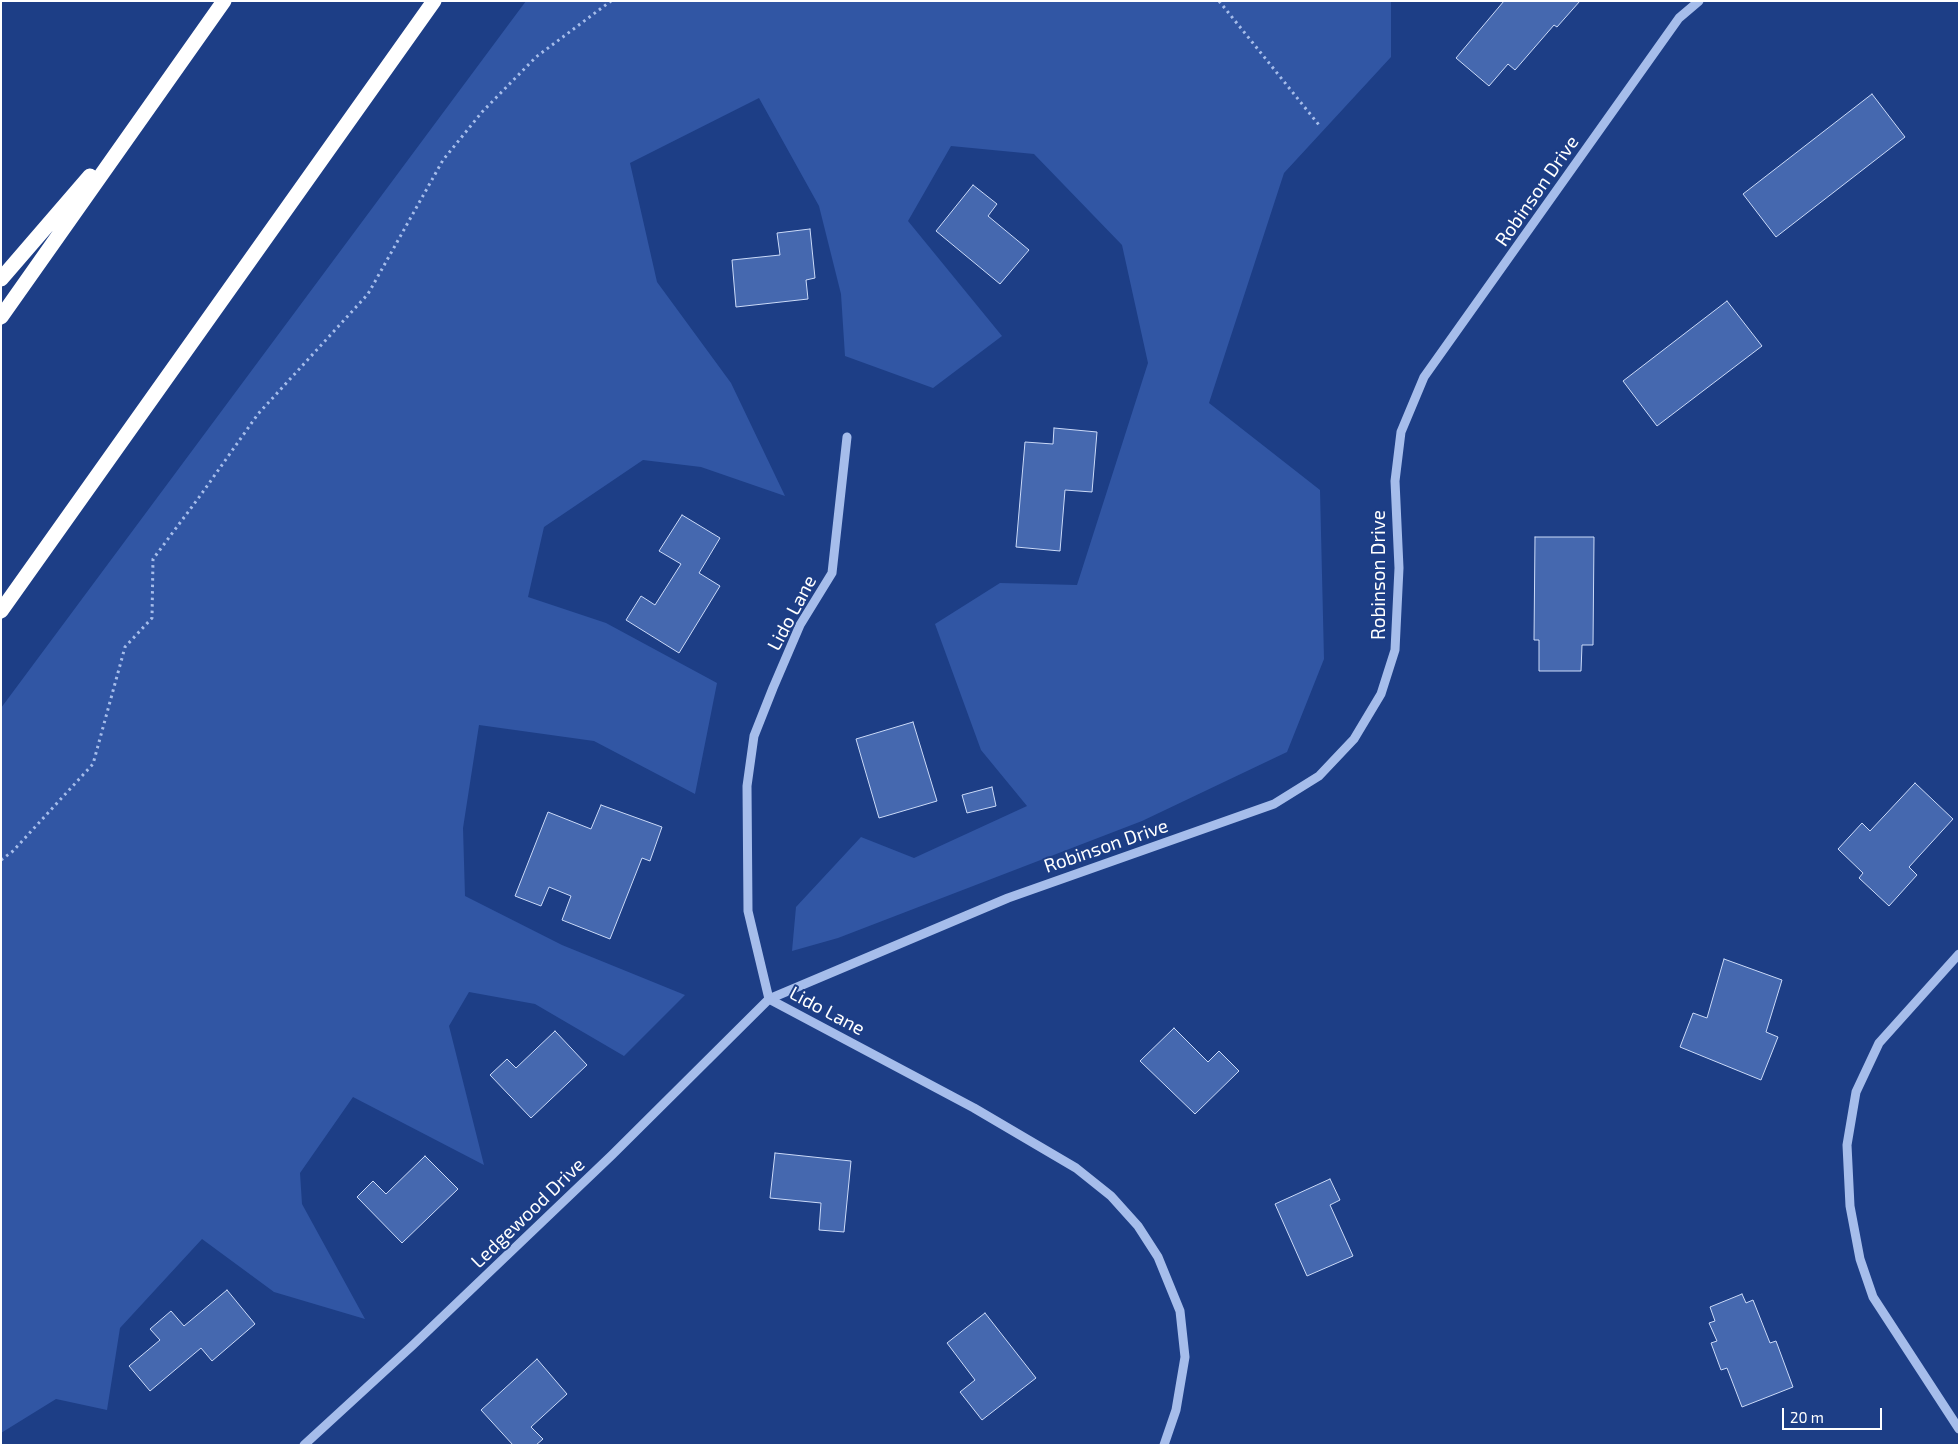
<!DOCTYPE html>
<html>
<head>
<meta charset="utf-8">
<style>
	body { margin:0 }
	#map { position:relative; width:1960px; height:1446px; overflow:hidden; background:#1d3e86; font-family:"Exo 2",sans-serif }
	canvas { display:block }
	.frame { position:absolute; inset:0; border:2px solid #fff; pointer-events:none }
	.scale { position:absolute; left:1782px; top:1408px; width:100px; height:22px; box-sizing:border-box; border:2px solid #fff; border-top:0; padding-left:6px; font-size:15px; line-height:18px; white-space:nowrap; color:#fff; -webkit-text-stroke:4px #1d3e86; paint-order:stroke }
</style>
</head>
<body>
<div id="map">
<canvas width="1960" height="1446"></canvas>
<div class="frame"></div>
<div class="scale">20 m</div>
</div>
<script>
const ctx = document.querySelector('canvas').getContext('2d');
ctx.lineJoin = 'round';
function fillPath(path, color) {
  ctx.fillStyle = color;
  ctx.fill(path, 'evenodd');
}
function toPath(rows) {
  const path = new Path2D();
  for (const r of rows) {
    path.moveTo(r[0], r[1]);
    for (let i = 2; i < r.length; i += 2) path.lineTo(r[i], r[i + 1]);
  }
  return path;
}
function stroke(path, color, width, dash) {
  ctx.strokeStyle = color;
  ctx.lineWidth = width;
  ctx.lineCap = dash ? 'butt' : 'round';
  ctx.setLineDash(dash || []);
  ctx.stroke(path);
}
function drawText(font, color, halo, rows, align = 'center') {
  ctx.font = font + ' "Exo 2",sans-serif';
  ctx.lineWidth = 4;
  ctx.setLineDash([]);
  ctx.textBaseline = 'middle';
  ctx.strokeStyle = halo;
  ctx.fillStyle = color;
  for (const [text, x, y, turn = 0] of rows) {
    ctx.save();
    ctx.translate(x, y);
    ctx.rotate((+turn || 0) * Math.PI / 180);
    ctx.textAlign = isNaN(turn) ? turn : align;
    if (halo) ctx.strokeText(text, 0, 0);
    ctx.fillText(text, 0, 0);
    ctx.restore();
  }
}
const green = toPath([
	[526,1,1391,1,1391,57,1284,173,1209,403,1320,490,1324,659,1287,752,1142,821,838,938,792,951,796,907,861,837,914,858,1027,806,981,750,935,624,1000,583,1077,585,1148,363,1122,245,1034,154,951,146,908,221,1002,336,933,388,845,356,841,294,819,206,759,98,630,163,657,282,731,383,785,496,701,467,643,460,544,527,528,597,606,623,717,683,695,794,594,741,479,725,463,828,465,896,562,945,685,995,624,1056,535,1004,469,992,449,1026,484,1165,353,1097,300,1173,302,1204,365,1319,274,1292,202,1239,120,1328,107,1410,56,1399,1,1433,1,708]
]);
const building = toPath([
	[1504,1,1580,1,1557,27,1554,25,1515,70,1508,64,1489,86,1456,58,1504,1],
	[1872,94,1905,137,1776,237,1743,194,1872,94],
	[973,185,997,204,988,216,1029,250,1000,284,936,231,973,185],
	[810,229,815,278,806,280,808,299,736,307,732,260,780,255,777,233,810,229],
	[1727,301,1762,346,1657,426,1623,381,1727,301],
	[1054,428,1097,432,1092,492,1065,490,1060,551,1016,547,1025,442,1053,444,1054,428],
	[682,515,720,538,699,573,720,586,679,653,626,620,641,596,655,605,681,564,659,551,682,515],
	[1535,537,1594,537,1593,645,1582,645,1581,671,1539,671,1539,640,1534,640,1535,537],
	[913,722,937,801,879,818,856,739,913,722],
	[1915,783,1953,819,1909,867,1917,875,1889,906,1859,878,1863,873,1838,849,1862,823,1870,831,1915,783],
	[992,787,996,806,967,813,962,795,992,787],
	[601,805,662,827,650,861,642,858,610,939,562,920,571,896,549,887,541,906,515,896,548,812,591,829,601,805],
	[1724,959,1782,980,1766,1032,1778,1037,1761,1080,1680,1047,1693,1013,1707,1018,1724,959],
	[1174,1028,1208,1062,1219,1051,1239,1071,1195,1114,1140,1061,1174,1028],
	[555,1031,587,1065,531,1118,490,1075,507,1059,516,1068,555,1031],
	[775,1153,851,1161,844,1232,819,1230,821,1203,770,1198,775,1153],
	[425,1156,458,1189,402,1243,357,1197,373,1181,386,1194,425,1156],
	[1330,1179,1340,1200,1330,1205,1353,1256,1307,1276,1275,1204,1330,1179],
	[227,1290,255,1324,212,1361,201,1348,150,1391,129,1366,160,1340,150,1329,171,1311,184,1326,227,1290],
	[1742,1294,1746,1303,1753,1300,1770,1343,1776,1341,1793,1387,1742,1407,1727,1368,1721,1370,1711,1343,1717,1341,1709,1323,1715,1321,1710,1307,1742,1294],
	[985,1313,1036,1378,982,1420,960,1392,975,1380,947,1343,985,1313],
	[537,1359,567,1394,531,1427,543,1439,536,1445,513,1445,481,1410,537,1359]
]);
const path = toPath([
	[1219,1,1319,125],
	[1,860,13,851,93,764,125,647,152,618,153,559,200,496,258,414,368,294,443,160,482,112,536,57,611,1]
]);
const minor = toPath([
	[847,437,832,573,800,625,773,688,754,736,747,786,748,911,769,999,974,1108,1076,1168,1111,1196,1138,1226,1158,1257,1180,1311,1185,1357,1176,1410,1164,1445],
	[1959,954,1879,1043,1856,1092,1847,1145,1850,1206,1860,1259,1873,1297,1959,1429],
	[304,1445,413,1345,612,1155,769,999,1008,898,1274,804,1319,776,1354,739,1381,694,1395,650,1399,568,1395,481,1401,432,1424,377,1679,18,1699,1]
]);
const highway = toPath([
	[1,279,90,176],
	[1,317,224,1],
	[1,611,434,1]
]);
const streetNames = [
	["Robinson Drive",1537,191,-55],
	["Robinson Drive",1379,575,-90],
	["Lido Lane",792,613,-62],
	["Robinson Drive",1106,846,-19],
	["Lido Lane",827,1011,28],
	["Ledgewood Drive",528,1213,-44]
];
fillPath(green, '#3156a4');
fillPath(building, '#4568af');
stroke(building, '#cbdaf8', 1);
stroke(path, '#a6bdeb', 3, [2.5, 4]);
stroke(minor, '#a6bdeb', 9);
stroke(highway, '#fff', 15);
drawText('19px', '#fff', '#1d3e86', streetNames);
</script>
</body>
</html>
